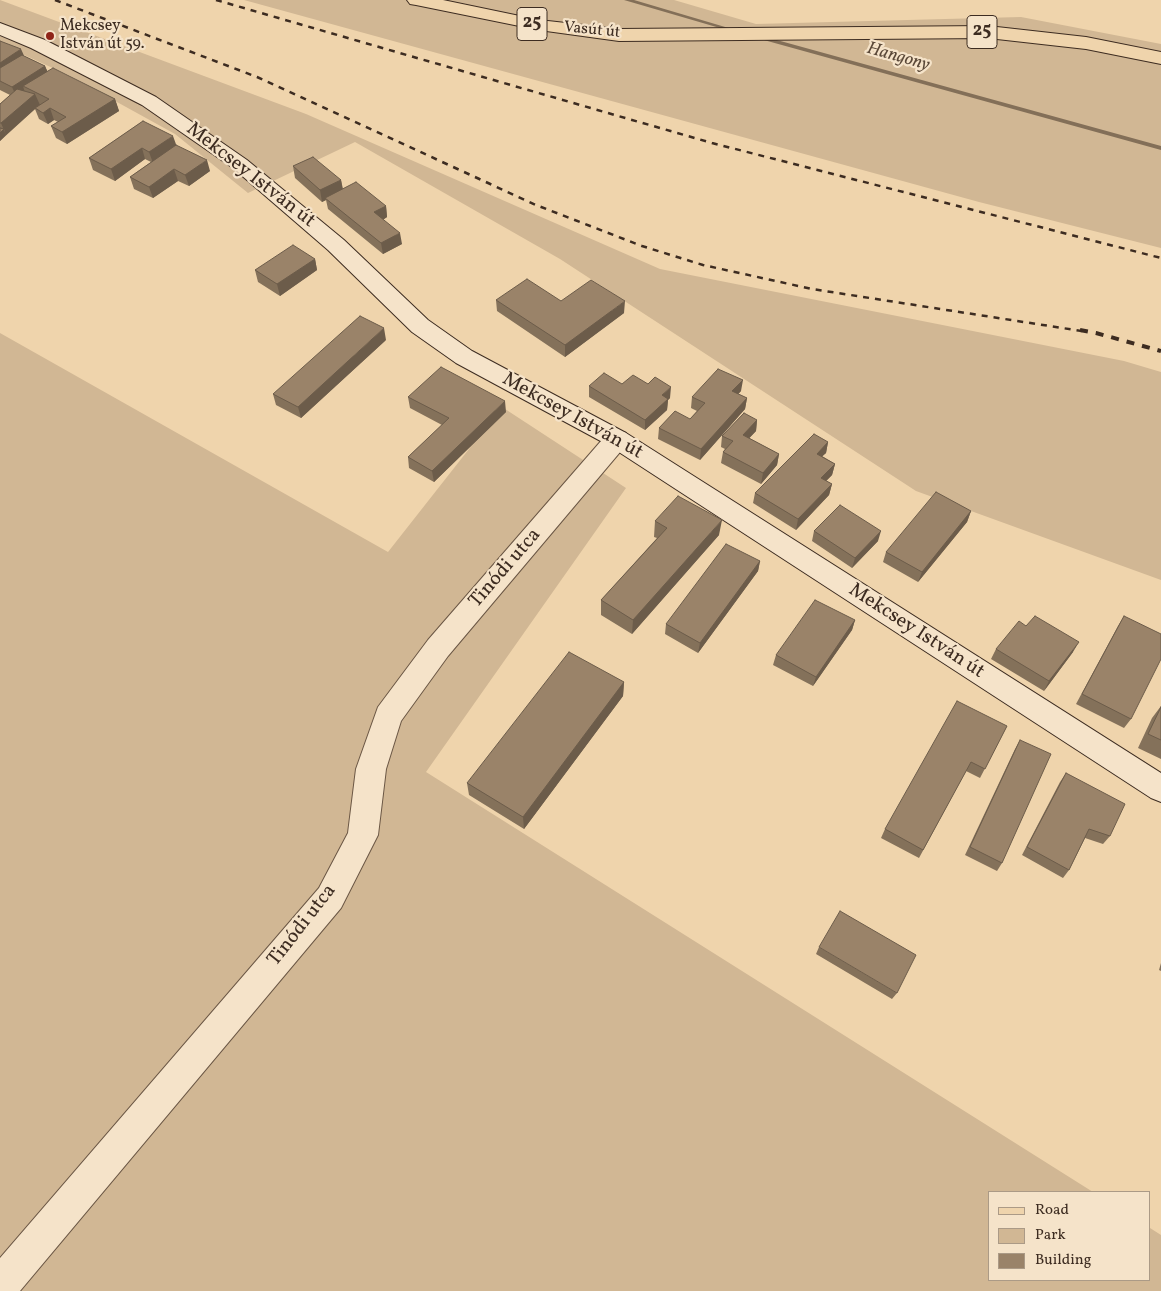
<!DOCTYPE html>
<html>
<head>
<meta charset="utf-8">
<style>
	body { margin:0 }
	#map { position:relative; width:1161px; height:1291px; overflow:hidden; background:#efd4ac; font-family:Vollkorn,serif }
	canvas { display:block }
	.legend { position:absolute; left:988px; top:1191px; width:162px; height:90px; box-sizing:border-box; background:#f5e3c9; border:1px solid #ab9a86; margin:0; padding:6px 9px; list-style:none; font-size:15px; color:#3d2c21 }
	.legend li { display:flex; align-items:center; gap:10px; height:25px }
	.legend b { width:25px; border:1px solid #ab9a86 }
</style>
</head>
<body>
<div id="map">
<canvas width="1161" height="1291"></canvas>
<ul class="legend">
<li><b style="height:6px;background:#efd4ac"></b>Road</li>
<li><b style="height:14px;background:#d1b794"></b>Park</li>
<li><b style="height:14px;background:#9a8369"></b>Building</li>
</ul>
</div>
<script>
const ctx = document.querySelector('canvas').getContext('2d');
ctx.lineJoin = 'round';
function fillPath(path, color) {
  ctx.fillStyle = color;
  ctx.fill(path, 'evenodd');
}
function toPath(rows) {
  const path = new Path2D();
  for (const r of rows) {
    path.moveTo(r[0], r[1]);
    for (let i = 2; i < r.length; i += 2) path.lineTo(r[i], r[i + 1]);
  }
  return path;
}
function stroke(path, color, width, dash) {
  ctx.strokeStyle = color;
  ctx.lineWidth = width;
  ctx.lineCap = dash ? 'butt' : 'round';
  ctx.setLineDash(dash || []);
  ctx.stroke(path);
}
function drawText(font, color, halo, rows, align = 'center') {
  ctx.font = font + ' Vollkorn,serif';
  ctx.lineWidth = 4.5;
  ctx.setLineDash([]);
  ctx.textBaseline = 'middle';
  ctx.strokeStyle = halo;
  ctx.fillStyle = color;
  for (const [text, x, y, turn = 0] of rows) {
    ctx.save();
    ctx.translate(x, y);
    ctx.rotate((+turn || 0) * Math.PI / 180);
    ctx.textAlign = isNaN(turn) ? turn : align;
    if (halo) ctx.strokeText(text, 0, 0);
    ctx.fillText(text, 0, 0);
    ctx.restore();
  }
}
const green = toPath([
	[0,0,306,114,660,269,1124,361,1161,372,1161,580,916,491,560,259,355,142,248,193,175,134,68,75,0,44],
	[244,0,674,0,756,24,1021,17,1161,44,1161,248,979,202],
	[0,333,388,552,502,407,626,488,426,772,1093,1192,990,1192,990,1280,1150,1280,1150,1228,1161,1235,1161,1291,0,1291]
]);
const stream = toPath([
	[624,0,634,0,742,32,737,33,624,0],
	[755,34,1161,146,1161,150,753,37,752,36,755,34]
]);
const street = toPath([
	[617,430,626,433,629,439,626,445,448,656,401,721,386,769,378,835,341,908,20,1291,0,1291,0,1258,319,888,348,833,356,769,378,707,428,640,608,433,617,430]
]);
const secondary = toPath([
	[0,23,45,40,156,97,247,160,344,240,428,320,472,351,626,433,1161,773,1161,802,1151,798,608,445,456,363,412,332,328,250,233,168,142,105,31,48,0,35,0,23]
]);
const primary = toPath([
	[407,0,443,0,539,20,619,29,988,26,1086,37,1161,52,1161,64,1086,49,988,38,619,41,539,30,416,5,410,4,407,0]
]);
const railFar1 = toPath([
	[55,0,257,77,536,205,642,246,703,265,812,289,1088,332],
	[216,0,712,143,1161,258]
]);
const rail = toPath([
	[1080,330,1096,333,1161,351]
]);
const wall = toPath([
	[0,41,24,56,45,66,47,71,115,99,119,111,67,144,56,138,51,126,58,122,54,120,48,124,39,119,35,109,0,141,0,104,10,95,0,90],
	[143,121,176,145,210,171,189,186,178,181,153,198,134,189,130,177,151,162,145,159,115,181,93,170,89,158],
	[293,166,341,180,343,189,386,206,387,217,383,220,402,244,383,254,328,209,326,200,322,202,295,178],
	[315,259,317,270,280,296,258,282,255,270],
	[496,300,561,301,624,313,565,357,497,311],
	[386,340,301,418,276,405,273,394],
	[622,384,670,398,668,400,667,410,645,430,589,397,589,386],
	[741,391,738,394,747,398,745,409,700,460,658,439,659,428,690,419,697,411,691,408,692,397],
	[408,397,506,412,434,482,409,468,408,457,442,425,410,408],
	[757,420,756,431,749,438,779,454,777,465,761,484,721,463,723,452,725,449,721,447,722,436],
	[828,442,826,453,822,456,835,464,832,475,826,481,832,484,829,495,796,530,753,503,755,493],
	[971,511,967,522,918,582,883,562,886,552],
	[655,521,719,535,632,634,601,615,601,600,657,538,654,537],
	[814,531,878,541,852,568,812,541],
	[760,561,758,571,698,653,665,634,666,624],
	[1124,616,1131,719,1124,728,1076,704,1118,626],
	[855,620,852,630,813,686,773,665,776,655],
	[1026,626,1073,652,1044,691,991,659,996,649],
	[624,682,623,696,524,829,469,795,467,783],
	[1161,706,1161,759,1138,748,1152,718],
	[1007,726,980,778,966,771,919,858,881,838,885,829],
	[1020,740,1002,863,997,871,965,855,1015,749],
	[1066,773,1110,836,1103,844,1085,838,1069,870,1063,878,1022,855,1060,782],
	[819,947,897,993,892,999,816,954],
	[1161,963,1161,971,1159,970]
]);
const shadedWall = toPath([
	[21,49,26,60,0,78,0,63],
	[45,66,50,77,23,86,25,93,17,98,12,87],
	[35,94,40,105,35,108,35,109,6,135,1,123],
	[115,99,119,111,67,144,62,132],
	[50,108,54,120,48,124,43,113],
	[4,129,6,135,0,141,0,133],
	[173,136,177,147,153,163,149,152],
	[142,148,145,159,115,181,111,169],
	[207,160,210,171,189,186,185,175],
	[174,169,178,181,153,198,149,187],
	[341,180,343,192,325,198,326,200,322,202,320,190],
	[386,206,387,217,376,224,374,212],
	[400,233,402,244,383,254,381,243],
	[315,259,317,270,280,296,277,284],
	[625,301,624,313,565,357,565,345],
	[384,328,386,340,301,418,298,407],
	[743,380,741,391,731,402,732,391],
	[671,387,670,398,668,400,667,410,645,430,645,420,662,395],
	[747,398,745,409,700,460,701,449],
	[505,401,506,412,434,482,432,471],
	[757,420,756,431,742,446,743,435],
	[828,442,826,453,814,464,817,454],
	[779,454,777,465,761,484,763,473],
	[835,464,832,475,818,489,821,478],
	[832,484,829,495,796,530,798,519],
	[971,511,967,522,918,582,922,572],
	[722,520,719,535,632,634,633,620],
	[881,531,878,541,852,568,855,558],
	[760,561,758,571,698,653,700,643],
	[855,620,852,630,813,686,816,677],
	[1079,642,1073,652,1044,691,1049,681],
	[624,682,623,696,524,829,523,817]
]);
const building = toPath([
	[0,41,21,49,0,63,0,41],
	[22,55,45,66,12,87,0,81,0,68,22,55],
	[53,68,115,99,62,132,51,126,66,117,50,108,43,113,35,108,49,99,23,86,53,68],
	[17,89,35,94,1,123,0,123,0,104,17,89],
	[143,121,173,136,149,152,142,148,111,169,89,158,143,121],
	[0,128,4,129,0,133,0,128],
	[176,145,207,160,185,175,174,169,149,187,130,177,176,145],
	[313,157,341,180,320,190,293,166,313,157],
	[356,182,386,206,374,212,400,233,381,243,325,198,356,182],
	[293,245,315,259,277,284,255,270,293,245],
	[527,279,561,301,591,280,625,301,565,345,496,300,527,279],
	[360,316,384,328,298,407,273,394,360,316],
	[441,367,505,401,432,471,408,457,449,418,408,397,441,367],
	[718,369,743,380,732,391,747,398,701,449,659,428,675,411,690,419,705,403,692,397,718,369],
	[604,373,622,384,633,375,648,384,655,377,671,387,662,395,668,399,645,420,589,386,604,373],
	[744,413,757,420,743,435,779,454,763,473,723,452,733,441,722,436,744,413],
	[814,434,828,442,817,454,835,464,821,478,832,484,798,519,755,493,814,434],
	[936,492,971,511,922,572,886,552,936,492],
	[678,496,722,520,633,620,601,600,667,528,655,521,678,496],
	[840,505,881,531,855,558,814,531,840,505],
	[726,544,760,561,700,643,666,624,726,544],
	[815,600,855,620,816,677,776,655,815,600],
	[1035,616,1079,642,1049,681,996,649,1019,621,1026,626,1035,616],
	[1124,616,1161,634,1161,659,1131,719,1082,694,1124,616],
	[569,652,624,682,523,817,467,783,569,652],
	[957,701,1007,726,985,769,971,762,923,850,885,829,957,701],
	[1161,707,1161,740,1148,734,1161,707],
	[1020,740,1051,754,1002,863,970,847,1020,740],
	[1066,773,1125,804,1110,836,1089,829,1069,870,1027,847,1066,773],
	[840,911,916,955,897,993,819,947,840,911]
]);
const markers = [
	[50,36,5,"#8f2418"]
];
const farPoinames = [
	["Mekcsey",60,27],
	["István út 59.",60,45]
];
const farStreetnames = [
	["Vasút út",592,31,6]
];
const farWaternames = [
	["Hangony",898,58,16]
];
const shields = [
	[532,24,30],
	[982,32,30]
];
const shieldNames = [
	["25",532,24],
	["25",982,32]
];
const streetNames = [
	["Mekcsey István út",250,176,38],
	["Mekcsey István út",572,417,29],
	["Tinódi utca",506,569,-49],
	["Mekcsey István út",916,632,33],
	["Tinódi utca",303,926,-52]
];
fillPath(green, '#d1b794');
fillPath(stream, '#836f58');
stroke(street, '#6a5644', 2);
stroke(secondary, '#3d2c21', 2);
stroke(primary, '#3d2c21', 2);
fillPath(street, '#f5e3c9');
fillPath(secondary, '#f5e3c9');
fillPath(primary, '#efd4ac');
stroke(railFar1, '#3d2c21', 2.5, [6, 6]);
stroke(rail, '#3d2c21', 4, [8, 8]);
fillPath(wall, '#84715a');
fillPath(shadedWall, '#6c5c4a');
fillPath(building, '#9a8369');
stroke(building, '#6c5c4a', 1);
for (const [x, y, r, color] of markers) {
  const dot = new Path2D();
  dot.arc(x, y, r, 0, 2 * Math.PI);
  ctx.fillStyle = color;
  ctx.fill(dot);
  stroke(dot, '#f5e3c9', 2);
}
drawText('16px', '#3d2c21', '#f5e3c9', farPoinames, 'left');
drawText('16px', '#3d2c21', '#f5e3c9', farStreetnames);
drawText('italic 18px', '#5a4838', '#f5e3c9', farWaternames);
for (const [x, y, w] of shields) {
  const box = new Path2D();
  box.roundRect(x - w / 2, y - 16.5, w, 33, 4);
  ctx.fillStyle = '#f5e3c9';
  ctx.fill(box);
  stroke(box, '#3d2c21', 1);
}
drawText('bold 19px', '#3d2c21', null, shieldNames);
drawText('20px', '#3d2c21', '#f5e3c9', streetNames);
</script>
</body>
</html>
